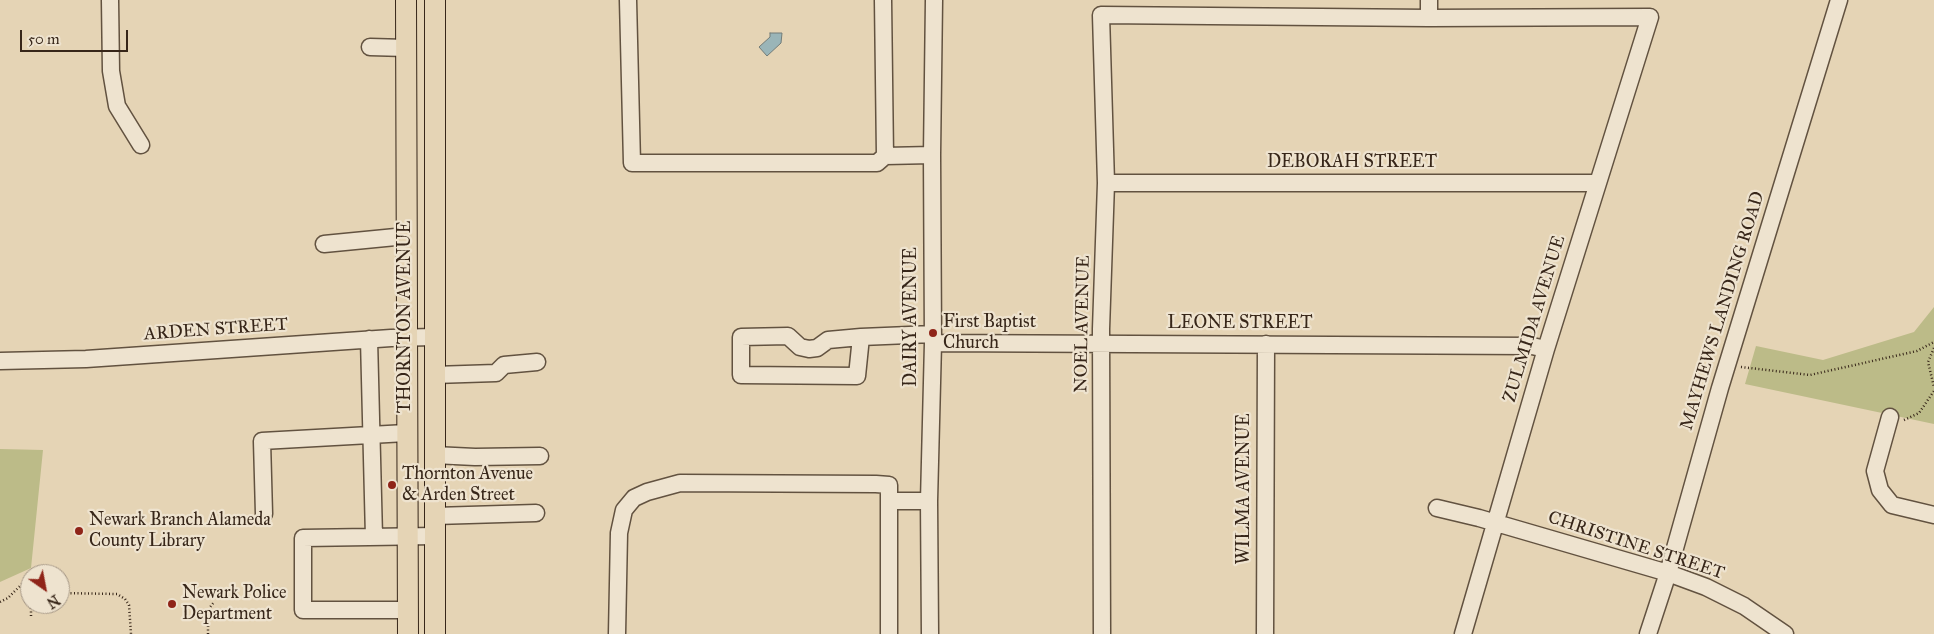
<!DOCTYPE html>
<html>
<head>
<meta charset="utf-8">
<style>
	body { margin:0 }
	#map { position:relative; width:1934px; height:634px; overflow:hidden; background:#e5d4b5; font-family:"IM FELL Great Primer",serif }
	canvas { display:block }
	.north { position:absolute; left:20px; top:564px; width:50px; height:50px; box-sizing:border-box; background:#eee3cf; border:1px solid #a59786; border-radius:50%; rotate:147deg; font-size:14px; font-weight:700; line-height:20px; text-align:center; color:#372619 }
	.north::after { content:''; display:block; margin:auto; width:18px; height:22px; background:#8f2418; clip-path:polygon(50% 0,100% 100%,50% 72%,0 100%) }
	.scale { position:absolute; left:20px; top:30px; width:108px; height:22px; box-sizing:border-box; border:2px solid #372619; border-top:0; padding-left:6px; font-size:15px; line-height:18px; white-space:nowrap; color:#372619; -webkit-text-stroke:4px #eee3cf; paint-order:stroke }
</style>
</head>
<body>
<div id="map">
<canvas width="1934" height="634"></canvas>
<div class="north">N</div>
<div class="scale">50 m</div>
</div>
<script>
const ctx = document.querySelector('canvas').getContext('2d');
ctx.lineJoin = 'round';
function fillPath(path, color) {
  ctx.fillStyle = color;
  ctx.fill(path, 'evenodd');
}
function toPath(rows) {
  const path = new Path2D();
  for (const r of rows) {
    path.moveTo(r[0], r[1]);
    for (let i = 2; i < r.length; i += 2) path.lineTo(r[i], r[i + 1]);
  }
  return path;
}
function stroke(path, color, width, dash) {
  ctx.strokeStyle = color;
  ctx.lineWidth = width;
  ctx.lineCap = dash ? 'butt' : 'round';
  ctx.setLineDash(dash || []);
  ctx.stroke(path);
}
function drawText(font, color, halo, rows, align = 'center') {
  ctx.font = font + ' "IM FELL Great Primer",serif';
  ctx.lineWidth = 4.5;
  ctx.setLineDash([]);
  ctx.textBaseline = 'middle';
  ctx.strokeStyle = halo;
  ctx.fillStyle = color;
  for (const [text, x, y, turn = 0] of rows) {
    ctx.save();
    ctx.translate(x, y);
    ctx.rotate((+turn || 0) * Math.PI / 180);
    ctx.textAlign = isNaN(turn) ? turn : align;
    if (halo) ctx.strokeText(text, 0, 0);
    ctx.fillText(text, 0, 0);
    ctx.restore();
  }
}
const green = toPath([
	[1934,307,1934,424,1745,384,1756,346,1823,360,1914,332],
	[0,449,43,450,31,568,0,582]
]);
const water = toPath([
	[770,33,782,33,781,43,767,56,759,47,770,37,770,33]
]);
const path = toPath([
	[1934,348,1928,362,1934,387],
	[1741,367,1810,375,1917,351,1934,342],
	[1904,420,1919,413,1934,391],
	[60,593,117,594,125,599,129,605,131,634],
	[0,602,8,598,26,580,30,579],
	[31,616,31,604],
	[208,634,208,610,214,602]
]);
const minor = toPath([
	[110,0,111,71,117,106,141,145],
	[628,0,632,163,877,163,885,156,932,155],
	[883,0,885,156],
	[1429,0,1429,18],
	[370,47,406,48],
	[1106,183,1597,183],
	[324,244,406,236],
	[861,337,857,376,741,375,741,337,788,336,800,347,809,349,817,348,828,340,861,337,933,334],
	[369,339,374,537],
	[933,343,1532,346,1546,349],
	[0,361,86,359,391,338,434,337],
	[434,375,496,373,504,365,537,362],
	[1890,417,1875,471,1880,490,1892,505,1934,515],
	[434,455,475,457,540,456],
	[889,501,889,634],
	[1437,508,1479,518,1668,573,1706,587,1744,606,1785,634],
	[264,514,262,441,406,433],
	[435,516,536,513],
	[407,610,303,610,303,538,435,536],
	[617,634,619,533,624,510,634,498,647,492,680,483,876,484,889,485,889,501,929,501],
	[930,634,929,501,933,343,932,155,934,0],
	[1102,634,1101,329,1106,183,1101,15,1429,18,1650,17,1546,349,1463,634],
	[1265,634,1266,344],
	[1648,634,1668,573,1720,388,1839,0]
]);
const major = toPath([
	[406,0,408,634],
	[435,0,435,634]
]);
const markers = [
	[933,333,5,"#8f2418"],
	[392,485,5,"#8f2418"],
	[79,531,5,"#8f2418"],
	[172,604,5,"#8f2418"]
];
const streetNames = [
	["DEBORAH STREET",1352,163],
	["MAYHEWS LANDING ROAD",1723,311,-73],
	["THORNTON AVENUE",406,317,-90],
	["DAIRY AVENUE",912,317,-90],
	["ZULMIDA AVENUE",1535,319,-73],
	["NOEL AVENUE",1083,324,-89],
	["LEONE STREET",1240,324],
	["ARDEN STREET",216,330,-4],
	["WILMA AVENUE",1245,489,-90],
	["CHRISTINE STREET",1636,546,18]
];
const poiNames = [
	["First Baptist",943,323],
	["Church",943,344],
	["Thornton Avenue",402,475],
	["& Arden Street",402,496],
	["Newark Branch Alameda",89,521],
	["County Library",89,542],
	["Newark Police",182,594],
	["Department",182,615]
];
fillPath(green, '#bcbb88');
fillPath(water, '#9ab5b8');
stroke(water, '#727c78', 1);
stroke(minor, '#625240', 19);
stroke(major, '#372619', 22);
stroke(path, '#372619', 2.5, [1, 2.5]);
stroke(minor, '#eee3cf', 16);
stroke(major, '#e5d4b5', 20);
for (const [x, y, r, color] of markers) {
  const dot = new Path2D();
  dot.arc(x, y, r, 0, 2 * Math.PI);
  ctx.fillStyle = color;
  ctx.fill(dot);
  stroke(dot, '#eee3cf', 2);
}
drawText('18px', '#372619', '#eee3cf', streetNames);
drawText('18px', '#372619', '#eee3cf', poiNames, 'left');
</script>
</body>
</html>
